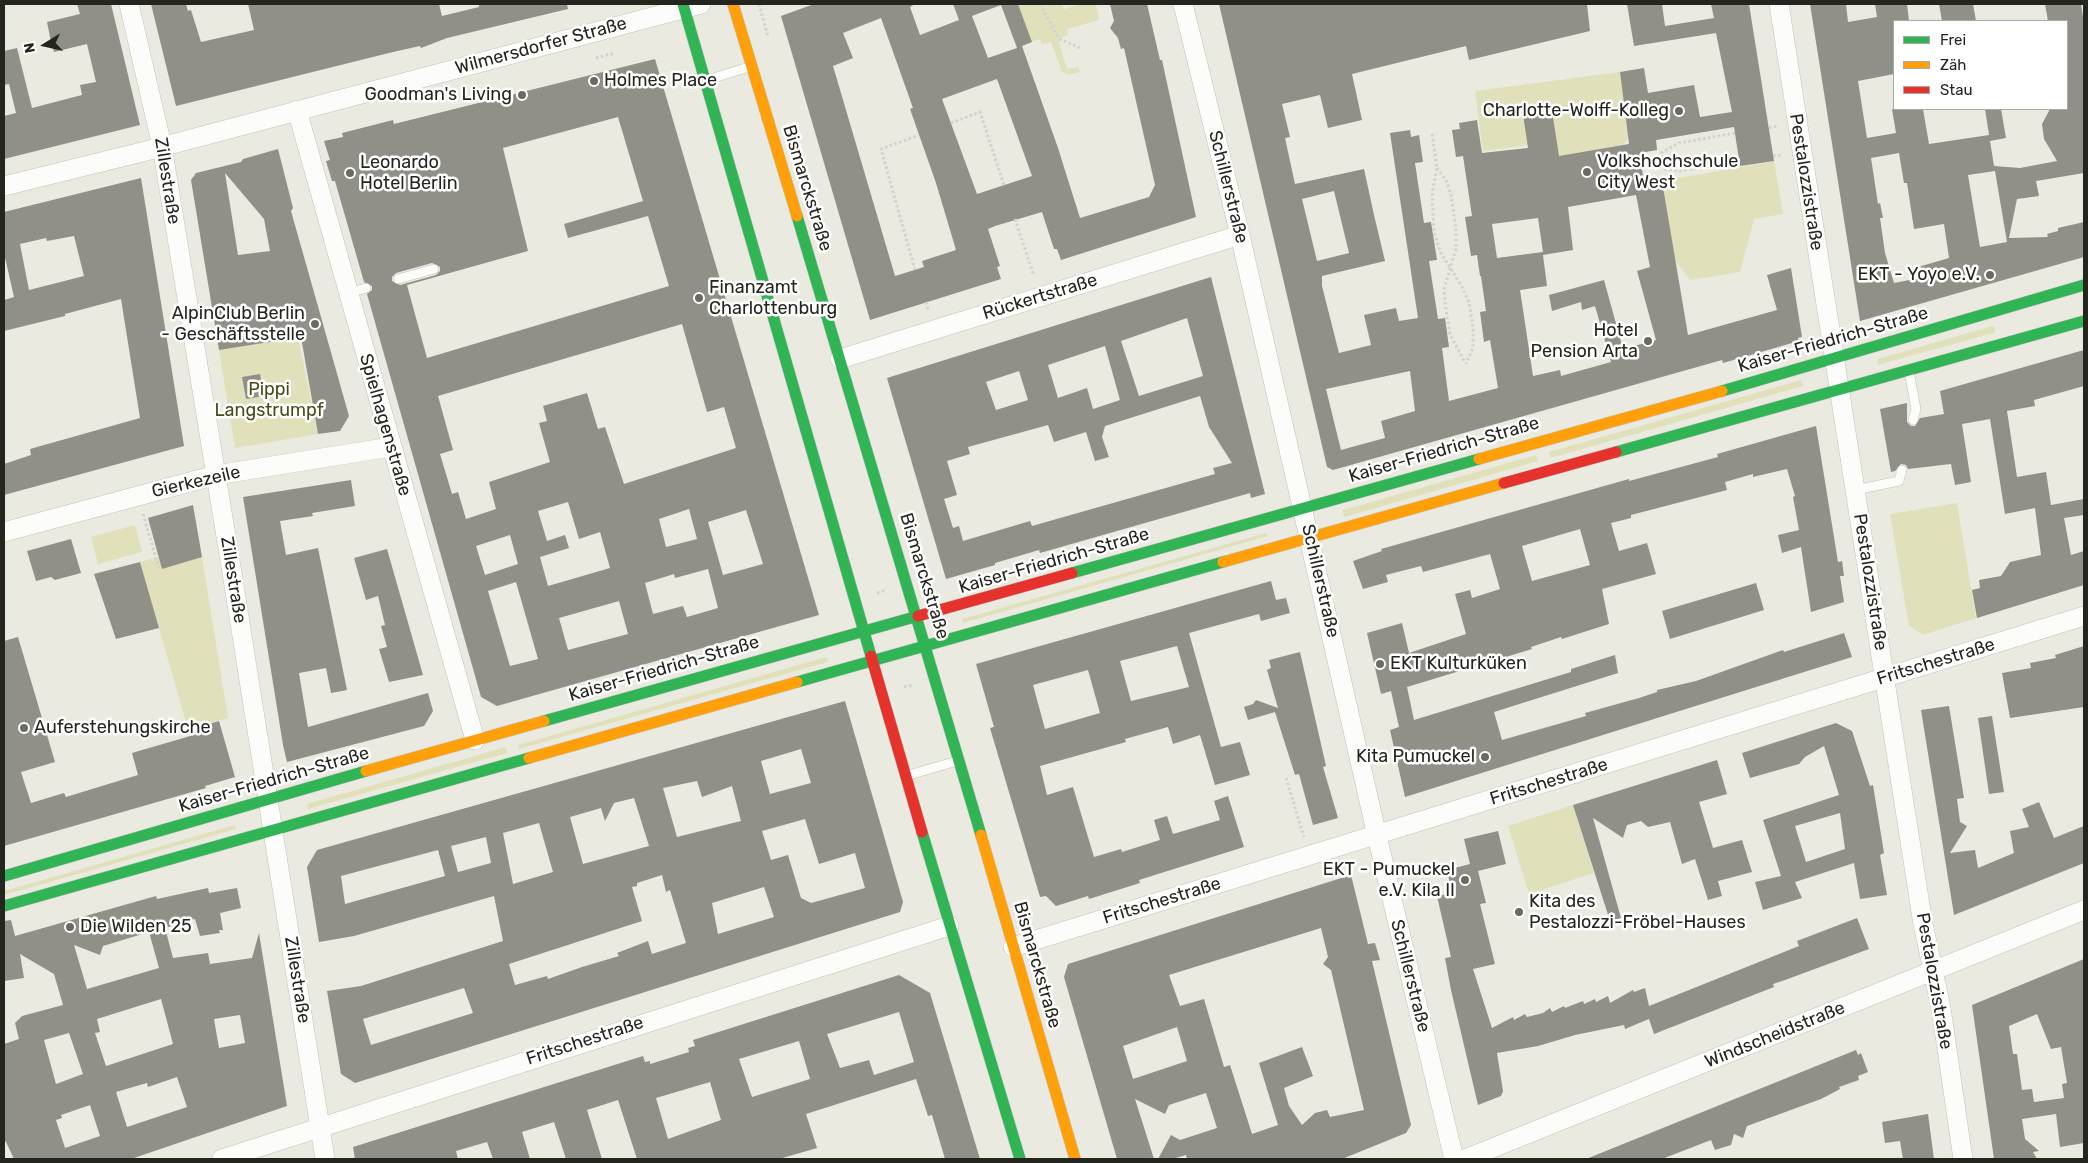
<!DOCTYPE html>
<html>
<head>
<meta charset="utf-8">
<style>
	body { margin:0 }
	#map { position:relative; width:2088px; height:1163px; overflow:hidden; background:#eaeae0; font-family:Rubik,sans-serif }
	canvas { display:block }
	.frame { position:absolute; inset:0; border:5px solid #25251f; pointer-events:none }
	.legend { position:absolute; left:1893px; top:20px; width:175px; height:90px; box-sizing:border-box; background:#fff; border:1px solid #a8a8a5; margin:0; padding:6px 9px; list-style:none; font-size:15px; color:#25251f }
	.legend li { display:flex; align-items:center; gap:10px; height:25px }
	.legend b { width:25px; border:1px solid #a8a8a5 }
	.north { position:absolute; left:20px; top:20px; width:50px; height:50px; -webkit-text-stroke:4px #fff; paint-order:stroke; rotate:260deg; font-size:14px; font-weight:700; line-height:20px; text-align:center; color:#25251f }
	.north::after { content:''; display:block; margin:auto; width:18px; height:22px; background:#25251f; clip-path:polygon(50% 0,100% 100%,50% 72%,0 100%) }
</style>
</head>
<body>
<div id="map">
<canvas width="2088" height="1163"></canvas>
<div class="frame"></div>
<ul class="legend">
<li><b style="height:6px;background:#30b455"></b>Frei</li>
<li><b style="height:6px;background:#ff9f0a"></b>Zäh</li>
<li><b style="height:6px;background:#e5322d"></b>Stau</li>
</ul>
<div class="north">N</div>
</div>
<script>
const ctx = document.querySelector('canvas').getContext('2d');
ctx.lineJoin = 'round';
function fillPath(path, color) {
  ctx.fillStyle = color;
  ctx.fill(path, 'evenodd');
}
function toPath(rows) {
  const path = new Path2D();
  for (const r of rows) {
    path.moveTo(r[0], r[1]);
    for (let i = 2; i < r.length; i += 2) path.lineTo(r[i], r[i + 1]);
  }
  return path;
}
function stroke(path, color, width, dash) {
  ctx.strokeStyle = color;
  ctx.lineWidth = width;
  ctx.lineCap = dash ? 'butt' : 'round';
  ctx.setLineDash(dash || []);
  ctx.stroke(path);
}
function drawText(font, color, halo, rows, align = 'center') {
  ctx.font = font + ' Rubik,sans-serif';
  ctx.lineWidth = 5;
  ctx.setLineDash([]);
  ctx.textBaseline = 'middle';
  ctx.strokeStyle = halo;
  ctx.fillStyle = color;
  for (const [text, x, y, turn = 0] of rows) {
    ctx.save();
    ctx.translate(x, y);
    ctx.rotate((+turn || 0) * Math.PI / 180);
    ctx.textAlign = isNaN(turn) ? turn : align;
    if (halo) ctx.strokeText(text, 0, 0);
    ctx.fillText(text, 0, 0);
    ctx.restore();
  }
}
const green = toPath([
	[1018,4,1062,4,1064,9,1082,4,1096,4,1099,20,1067,29,1068,35,1058,39,1067,69,1078,67,1080,72,1069,75,1062,72,1051,42,1042,44,1040,39,1032,42],
	[1620,72,1628,138,1623,145,1559,157,1559,153,1549,154,1552,111,1523,116,1527,145,1483,151,1475,91],
	[1774,161,1783,214,1754,219,1740,272,1690,280,1675,260,1662,181],
	[1992,326,1995,327,1994,333,1877,365,1878,359],
	[298,337,318,434,235,448,219,350],
	[1801,380,1803,386,1551,458,1549,452],
	[1536,455,1538,461,1345,517,1343,514,1343,510],
	[1957,503,1976,618,1923,635,1909,626,1890,514],
	[135,525,142,552,98,564,91,537],
	[1266,533,1268,536,963,623,962,619],
	[159,557,202,557,228,718,188,729,140,562],
	[826,657,828,662,519,749,518,745],
	[506,747,507,753,308,809,307,804],
	[1573,805,1594,873,1529,894,1508,826],
	[235,825,236,829,4,895,4,891]
]);
const building = toPath([
	[77,4,111,4,140,125,4,159,4,116,16,113,9,84,4,85,4,51,17,48,32,108,82,95,80,85,96,82,87,44,54,52,50,37,47,22,80,14],
	[151,4,186,4,188,11,191,10,201,42,254,30,248,4,439,4,442,16,479,7,479,4,567,4,568,9,447,38,421,48,420,46,393,52,176,106],
	[814,4,915,4,910,7,920,35,959,20,953,4,1018,4,1032,42,1022,46,1058,148,1080,218,1149,197,1155,185,1124,48,1121,49,1118,38,1110,28,1114,21,1110,4,1147,4,1160,60,1162,60,1196,217,1061,260,1057,249,1054,249,1042,212,995,226,988,229,1000,266,997,267,1001,279,870,320,781,16],
	[1001,5,1017,48,988,58,972,16],
	[881,18,913,108,910,109,936,183,956,250,922,261,924,267,895,276,833,66,853,58,843,33],
	[997,79,1032,176,977,194,942,99],
	[1219,4,1587,4,1590,31,1469,60,1466,46,1352,74,1362,120,1328,128,1320,95,1282,104,1290,137,1285,138,1295,184,1364,169,1374,215,1385,261,1322,276,1322,286,1339,353,1371,345,1364,315,1396,308,1399,321,1418,318,1390,133,1410,130,1411,137,1419,135,1423,162,1415,163,1424,223,1431,222,1437,260,1429,261,1438,319,1445,318,1449,347,1442,348,1449,401,1498,388,1490,340,1484,342,1480,312,1486,311,1481,276,1480,276,1477,255,1471,256,1465,217,1472,216,1463,156,1456,157,1452,130,1460,129,1459,123,1477,120,1482,153,1528,148,1523,115,1552,111,1559,156,1629,144,1620,72,1644,68,1648,93,1694,85,1700,117,1732,112,1716,33,1634,46,1627,4,1662,4,1665,26,1714,18,1711,4,1749,4,1774,161,1740,166,1734,127,1656,140,1657,150,1640,153,1644,184,1662,181,1688,335,1777,310,1767,275,1791,268,1802,337,1798,338,1799,341,1723,363,1722,360,1333,470,1327,467],
	[1334,191,1349,253,1317,261,1302,199],
	[1636,195,1650,267,1637,271,1656,340,1623,349,1604,280,1549,295,1552,311,1581,302,1582,310,1595,306,1611,362,1561,376,1560,370,1533,376,1520,290,1547,286,1543,255,1573,250,1568,207],
	[1538,218,1543,252,1497,258,1492,224],
	[1410,371,1415,411,1381,421,1385,438,1341,450,1326,389],
	[1810,4,1846,4,1848,22,1877,17,1875,4,1907,4,1909,21,1894,21,1894,74,1858,81,1867,138,1896,133,1892,109,1923,109,1929,144,1989,135,1985,109,2001,109,2006,138,1990,141,1994,166,2020,168,2057,161,2044,139,2042,124,2050,109,2067,109,2067,21,2048,21,2045,4,2081,4,2084,23,2084,173,2036,181,2039,196,2017,199,2009,238,2048,237,2047,234,2058,231,2058,228,2084,222,2084,257,1860,321],
	[1899,153,1904,183,1907,183,1914,229,1944,224,1949,258,1918,267,1920,278,1894,283,1885,253,1880,218,1883,218,1880,203,1878,204,1871,158],
	[1995,171,2007,242,1980,247,1968,175],
	[1939,4,1973,4,1976,21,1942,21],
	[655,59,819,615,497,706,481,697,367,294,372,290,372,286,364,282,335,181,332,181,326,161,330,160,324,141,343,137,342,133,393,120,394,124],
	[618,117,643,201,564,224,568,238,648,216,669,286,427,358,407,285,528,251,503,148],
	[432,263,440,267,440,271,436,275,400,285,392,281,392,277,396,273],
	[682,324,707,412,724,407,736,448,624,484,605,427,598,429,587,393,543,406,547,421,539,423,550,462,489,482,496,509,466,519,458,492,452,494,440,454,453,450,438,396],
	[568,502,579,539,600,532,610,568,548,586,540,557,569,548,565,535,547,541,538,511],
	[689,509,697,539,666,547,659,519],
	[746,510,763,564,723,575,708,522],
	[510,535,518,564,485,575,476,546],
	[708,569,718,608,687,617,683,606,653,614,645,583,674,574,675,578],
	[516,582,538,659,510,666,488,591],
	[619,601,628,634,568,650,559,618],
	[278,149,293,208,291,211,349,416,340,431,318,434,301,337,219,350,191,180,196,173,241,162,243,159],
	[225,173,264,219,270,251,238,255],
	[141,178,184,446,4,495,4,464,31,455,30,449,140,418,121,299,65,314,65,316,4,331,4,300,14,297,4,253,4,212],
	[74,236,84,276,29,290,20,244,46,238,47,241],
	[1211,277,1265,494,1251,498,1250,493,1040,553,1039,550,995,563,995,565,946,579,887,378],
	[1187,318,1203,376,1139,396,1121,341],
	[1105,346,1120,400,1093,409,1087,388,1058,398,1048,365],
	[1019,371,1028,400,996,410,986,382],
	[1200,396,1209,427,1232,463,1213,468,1215,474,1032,526,1030,521,963,541,959,526,953,528,944,499,957,495,947,461,970,454,968,447,1048,425,1054,442,1086,432,1095,461,1109,457,1102,437,1105,426],
	[2084,350,2084,386,2034,400,2035,406,2007,411,2017,477,2046,472,2051,505,2084,499,2084,515,2064,518,2071,555,2084,551,2084,585,1977,618,1972,590,1980,588,1979,580,2001,576,2010,562,2041,555,2035,508,2005,514,1990,419,1962,424,1971,482,1955,485,1951,464,1908,469,1906,465,1901,464,1895,471,1891,472,1880,409,1907,403,1907,422,1911,426,1915,426,1920,418,1944,414,1940,391],
	[260,374,264,396,246,399,242,377],
	[1816,426,1838,562,1842,561,1844,576,1840,576,1844,602,1811,612,1801,547,1782,553,1778,535,1799,530,1793,497,1795,496,1787,469,1753,477,1753,474,1725,482,1727,490,1631,515,1631,518,1611,523,1619,551,1647,543,1656,574,1602,589,1609,624,1562,639,1561,637,1531,647,1532,649,1407,687,1414,720,1571,672,1571,669,1615,655,1618,673,1494,712,1502,740,1586,716,1585,713,1639,698,1657,692,1657,690,1696,681,1783,650,1784,652,1844,633,1852,657,1405,797,1390,730,1399,727,1391,691,1381,694,1367,633,1402,623,1409,653,1466,634,1455,594,1470,590,1472,598,1500,589,1490,554,1423,572,1421,566,1386,575,1388,582,1363,589,1353,561,1382,551,1381,549,1629,479,1629,481,1718,457,1717,454],
	[1580,529,1590,565,1532,581,1522,546],
	[351,480,355,506,312,513,313,516,280,521,286,555,318,548,347,690,331,693,326,668,299,673,308,727,428,693,433,711,424,726,287,762,283,745,243,497],
	[193,505,202,557,162,569,148,518],
	[71,539,81,573,55,580,51,577,36,581,27,551],
	[387,549,423,675,389,682,379,649,387,647,381,626,385,625,378,596,366,600,354,558],
	[140,562,159,628,116,639,94,574],
	[1271,581,1276,600,1286,598,1290,613,1261,621,1259,614,1189,633,1221,747,1240,742,1250,775,1215,785,1200,735,1173,744,1168,727,1125,739,1126,742,1040,766,1047,795,1073,787,1094,857,1121,849,1122,852,1160,840,1154,820,1167,816,1173,834,1220,820,1214,801,1228,796,1244,847,1139,880,1140,883,1089,899,1088,896,1056,906,1046,896,1040,897,990,728,994,727,976,664],
	[1177,646,1189,687,1131,701,1120,661],
	[1088,670,1100,713,1045,729,1033,685],
	[1756,583,1764,610,1670,639,1662,611],
	[18,637,55,762,21,772,31,803,64,793,66,797,138,775,132,753,197,734,195,728,219,721,235,777,205,786,206,788,4,846,4,641],
	[2084,646,2084,707,2010,718,2002,673,2031,668,2030,663,2056,658,2055,655],
	[1300,652,1326,766,1323,767,1338,818,1313,825,1299,774,1295,775,1275,712,1248,720,1244,707,1253,704,1256,700,1278,708,1267,670,1271,668,1269,660],
	[845,701,903,902,900,912,355,1083,341,1074,327,991,361,986,503,941,494,896,354,936,319,942,307,867,317,850],
	[801,749,811,783,770,794,761,761],
	[697,781,702,797,732,786,741,821,677,837,663,788],
	[634,798,649,846,583,864,570,817,601,808,605,821,614,803],
	[805,819,819,864,855,853,865,888,811,903,801,898,788,855,771,860,762,831],
	[539,823,553,872,513,884,503,833],
	[486,837,491,863,458,872,451,846],
	[438,850,445,876,345,904,341,876],
	[662,875,666,892,670,890,686,943,652,954,648,941,617,953,619,956,582,967,548,979,547,976,515,985,509,964,642,921,632,887,637,886,637,883],
	[764,887,774,917,718,934,712,903],
	[464,988,473,1013,371,1045,363,1019],
	[1949,706,1964,798,1957,799,1960,822,1967,826,1950,853,1975,850,1978,868,2014,853,2010,831,2029,827,2022,809,2039,802,2054,838,2084,826,2084,863,1954,915,1921,710],
	[1992,716,2004,792,1989,794,1978,718],
	[1836,723,1852,731,1870,786,1873,785,1884,853,1880,855,1887,895,1860,899,1854,863,1795,882,1802,898,1763,910,1755,882,1781,876,1763,820,1839,795,1824,746,1805,757,1799,764,1750,778,1742,753],
	[1840,813,1845,849,1806,862,1795,826],
	[1717,760,1727,794,1699,802,1713,848,1742,840,1752,872,1718,881,1722,896,1708,900,1695,859,1682,864,1670,822,1648,827,1641,821,1627,825,1623,838,1593,818,1621,918,1610,921,1573,805],
	[1498,831,1506,864,1478,871,1486,903,1480,904,1495,964,1473,969,1492,1028,1513,1017,1514,1020,1525,1014,1527,1017,1543,1013,1550,1008,1552,1012,1564,1006,1565,1008,1583,1001,1584,1004,1595,999,1596,1002,1608,996,1610,1003,1633,990,1634,992,1645,988,1649,1006,1799,946,1797,941,1857,918,1869,949,1785,980,1773,984,1774,987,1654,1034,1649,1019,1625,1029,1624,1025,1575,1035,1538,1046,1497,1053,1503,1091,1501,1096,1478,1105,1451,990,1445,958,1451,957,1437,896,1452,893,1447,870,1470,864,1464,839],
	[1351,875,1368,944,1375,943,1380,960,1372,961,1411,1125,1406,1133,1342,1159,1187,1159,1186,1155,1172,1159,1158,1159,1171,1135,1180,1140,1217,1128,1206,1093,1169,1105,1165,1114,1135,1099,1154,1159,1117,1159,1064,977,1068,964],
	[1321,928,1328,957,1323,964,1331,970,1364,1110,1330,1117,1327,1110,1315,1113,1302,1125,1289,1106,1284,1088,1313,1076,1302,1047,1259,1063,1278,1125,1252,1134,1230,1065,1224,1067,1204,999,1180,1006,1169,975],
	[1177,1027,1187,1061,1133,1079,1123,1046],
	[208,888,209,893,237,888,241,908,220,913,223,930,219,930,220,933,200,936,195,919,165,928,173,958,208,953,210,964,252,958,259,933,287,1106,131,1159,14,1159,6,1142,4,1140,4,1044,19,1039,15,1023,22,1016,63,1005,54,974,20,954,24,978,4,981,4,921,11,920,15,936,156,896,157,899],
	[149,932,159,968,87,989,74,945,100,955,103,946],
	[161,999,173,1044,106,1066,95,1033,100,1032,97,1019],
	[240,1015,245,1043,219,1048,214,1019],
	[69,1033,83,1074,56,1084,44,1040],
	[177,1077,187,1107,127,1127,116,1092,147,1083,148,1087],
	[90,1105,100,1136,65,1148,56,1120,62,1118,61,1115],
	[2084,959,2084,1143,2060,1147,2056,1114,2022,1119,2025,1139,2039,1151,2033,1152,2037,1159,1994,1159,1972,1005],
	[2037,1014,2051,1049,2061,1047,2067,1083,2062,1084,2064,1098,2034,1102,2032,1089,2022,1090,2017,1054,2013,1054,2009,1026],
	[899,975,930,993,980,1159,945,1159,932,1115,928,1116,916,1079,806,1114,817,1148,779,1159,637,1159,618,1100,587,1110,602,1159,566,1159,554,1122,522,1132,530,1159,493,1159,487,1142,456,1151,458,1159,355,1159,353,1147,643,1056,645,1062,650,1061,650,1064,689,1052,688,1048,695,1046,693,1040],
	[899,1012,914,1062,874,1075,869,1060,840,1068,827,1034],
	[799,1041,810,1079,752,1097,739,1059],
	[710,1082,721,1120,668,1139,656,1098],
	[1856,1050,1858,1055,1861,1053,1868,1072,1858,1076,1859,1080,1839,1087,1840,1089,1821,1099,1747,1126,1743,1138,1734,1134,1731,1145,1715,1150,1711,1140,1662,1159,1586,1159],
	[1928,1114,1934,1159,1903,1159,1900,1141,1885,1143,1882,1122]
]);
const path = toPath([
	[759,4,768,37],
	[1040,4,1059,39,1081,48],
	[596,58,615,53],
	[951,123,980,112,1004,185],
	[1769,128,1777,126],
	[1735,133,1679,143,1661,153,1663,169,1680,171,1739,160],
	[1432,134,1437,168,1432,193,1434,231,1440,252,1461,285,1469,302,1473,327,1473,348,1466,364],
	[1643,155,1655,161,1662,161],
	[1773,156,1781,155],
	[1437,168,1447,182,1451,195,1456,229,1456,249,1444,289,1446,310,1450,334,1465,363],
	[1015,219,1034,276],
	[915,270,881,149,919,135],
	[926,302,928,310],
	[143,514,159,568],
	[877,593,886,590],
	[904,687,914,685],
	[1286,778,1304,837]
]);
const lane = toPath([
	[707,80,749,67],
	[398,279,434,269],
	[348,293,366,288],
	[1909,371,1916,409,1913,420],
	[1855,490,1899,481,1902,470],
	[909,775,957,761]
]);
const street = toPath([
	[129,4,162,146,233,579,325,1159],
	[1183,4,1240,235,1377,836,1454,1159],
	[1779,4,1923,924,1941,1008,1963,1159],
	[297,110,475,740],
	[4,186,146,151,701,4],
	[840,359,1240,235],
	[4,532,216,475,391,447],
	[1013,947,2084,616],
	[222,1159,949,926],
	[1465,1159,2084,910]
]);
const fast = toPath([
	[683,4,871,656],
	[797,216,981,835],
	[1722,391,2084,285],
	[1616,452,2084,321],
	[1072,573,1479,459],
	[797,682,1223,562],
	[544,721,918,616],
	[922,832,1020,1159],
	[4,876,366,771],
	[4,906,529,758]
]);
const slow = toPath([
	[733,4,797,216],
	[1479,459,1722,391],
	[1223,562,1504,483],
	[529,758,797,682],
	[366,771,544,721],
	[981,835,1075,1159]
]);
const jam = toPath([
	[1504,483,1616,452],
	[918,616,1072,573],
	[871,656,922,832]
]);
const markers = [
	[594,81,5,"#6a6a63"],
	[522,95,5,"#6a6a63"],
	[1679,111,5,"#6a6a63"],
	[1587,172,5,"#6a6a63"],
	[350,173,5,"#6a6a63"],
	[1990,275,5,"#6a6a63"],
	[699,298,5,"#6a6a63"],
	[315,324,5,"#6a6a63"],
	[1648,341,5,"#6a6a63"],
	[1380,664,5,"#6a6a63"],
	[24,728,5,"#6a6a63"],
	[1485,757,5,"#6a6a63"],
	[1465,880,5,"#6a6a63"],
	[1519,912,5,"#6a6a63"],
	[70,927,5,"#6a6a63"]
];
const streetNames = [
	["Wilmersdorfer Straße",541,46,-15],
	["Zillestraße",167,181,81],
	["Pestalozzistraße",1806,182,81],
	["Schillerstraße",1228,187,76],
	["Bismarckstraße",807,188,73],
	["Rückertstraße",1040,297,-17],
	["Kaiser-Friedrich-Straße",1833,340,-16],
	["Spielhagenstraße",385,425,74],
	["Kaiser-Friedrich-Straße",1444,450,-16],
	["Gierkezeile",196,482,-13],
	["Kaiser-Friedrich-Straße",1054,561,-16],
	["Bismarckstraße",924,576,73],
	["Zillestraße",233,580,81],
	["Schillerstraße",1320,581,77],
	["Pestalozzistraße",1870,582,81],
	["Fritschestraße",1936,662,-17],
	["Kaiser-Friedrich-Straße",664,669,-16],
	["Kaiser-Friedrich-Straße",274,780,-16],
	["Fritschestraße",1549,782,-17],
	["Fritschestraße",1162,901,-17],
	["Bismarckstraße",1037,965,74],
	["Schillerstraße",1410,976,76],
	["Zillestraße",297,980,81],
	["Pestalozzistraße",1934,981,80],
	["Windscheidstraße",1775,1035,-22],
	["Fritschestraße",585,1041,-18]
];
const poiNames = [
	["Holmes Place",604,81],
	["Goodman's Living",512,95,"right"],
	["Charlotte-Wolff-Kolleg",1669,111,"right"],
	["Volkshochschule",1597,162],
	["City West",1597,183],
	["Leonardo",360,163],
	["Hotel Berlin",360,184],
	["EKT - Yoyo e.V.",1980,275,"right"],
	["Finanzamt",709,288],
	["Charlottenburg",709,309],
	["AlpinClub Berlin",305,314,"right"],
	["- Geschäftsstelle",305,335,"right"],
	["Hotel",1638,331,"right"],
	["Pension Arta",1638,352,"right"],
	["EKT Kulturküken",1390,664],
	["Auferstehungskirche",34,728],
	["Kita Pumuckel",1475,757,"right"],
	["EKT - Pumuckel",1455,870,"right"],
	["e.V. Kila II",1455,891,"right"],
	["Kita des",1529,902],
	["Pestalozzi-Fröbel-Hauses",1529,923],
	["Die Wilden 25",80,927]
];
const parkNames = [
	["Pippi",269,390],
	["Langstrumpf",269,411]
];
fillPath(green, '#e0e1bb');
fillPath(building, '#909089');
stroke(lane, '#c2c2bb', 10);
stroke(street, '#c2c2bb', 20);
stroke(fast, '#c2c2bb', 12);
stroke(slow, '#c2c2bb', 12);
stroke(jam, '#c2c2bb', 12);
stroke(path, '#d2d2d0', 3, [2.5, 2.5]);
stroke(lane, '#fcfcfa', 9);
stroke(street, '#fcfcfa', 19);
stroke(fast, '#30b455', 11);
stroke(slow, '#ff9f0a', 11);
stroke(jam, '#e5322d', 11);
for (const [x, y, r, color] of markers) {
  const dot = new Path2D();
  dot.arc(x, y, r, 0, 2 * Math.PI);
  ctx.fillStyle = color;
  ctx.fill(dot);
  stroke(dot, '#fff', 2);
}
drawText('18px', '#25251f', '#fff', streetNames);
drawText('18px', '#25251f', '#fff', poiNames, 'left');
drawText('18px', '#494a17', '#fff', parkNames);
</script>
</body>
</html>
